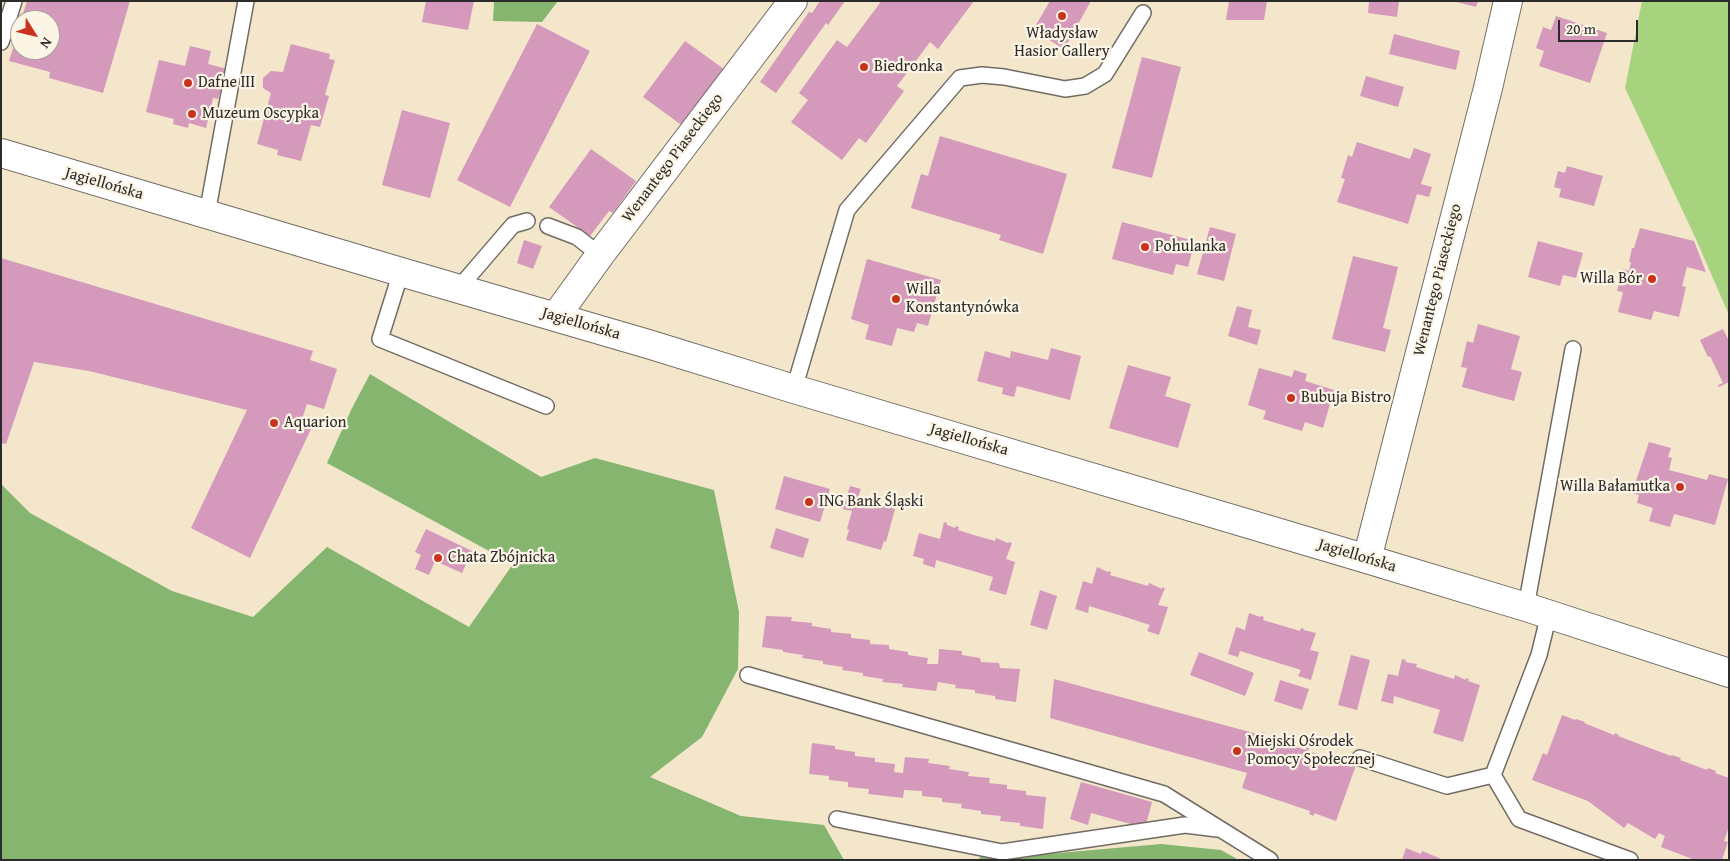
<!DOCTYPE html>
<html>
<head>
<meta charset="utf-8">
<style>
	body { margin:0 }
	#map { position:relative; width:1730px; height:861px; overflow:hidden; background:#f3e6cb; font-family:"Gentium Book Plus",serif }
	canvas { display:block }
	.frame { position:absolute; inset:0; border:2px solid #2b2b2b; pointer-events:none }
	.north { position:absolute; left:10px; top:10px; width:50px; height:50px; box-sizing:border-box; background:#fcf5e5; border:1px solid #a8a49b; border-radius:50%; rotate:126deg; font-size:14px; font-weight:700; line-height:20px; text-align:center; color:#2b2b2b }
	.north::after { content:''; display:block; margin:auto; width:18px; height:22px; background:#c8321e; clip-path:polygon(50% 0,100% 100%,50% 72%,0 100%) }
	.scale { position:absolute; left:1558px; top:20px; width:80px; height:22px; box-sizing:border-box; border:2px solid #2b2b2b; border-top:0; padding-left:6px; font-size:15px; line-height:18px; white-space:nowrap; color:#2b2b2b; -webkit-text-stroke:4px #fcf5e5; paint-order:stroke }
</style>
</head>
<body>
<div id="map">
<canvas width="1730" height="861"></canvas>
<div class="frame"></div>
<div class="north">N</div>
<div class="scale">20 m</div>
</div>
<script>
const ctx = document.querySelector('canvas').getContext('2d');
ctx.lineJoin = 'round';
function fillPath(path, color) {
  ctx.fillStyle = color;
  ctx.fill(path, 'evenodd');
}
function toPath(rows) {
  const path = new Path2D();
  for (const r of rows) {
    path.moveTo(r[0], r[1]);
    for (let i = 2; i < r.length; i += 2) path.lineTo(r[i], r[i + 1]);
  }
  return path;
}
function stroke(path, color, width, dash) {
  ctx.strokeStyle = color;
  ctx.lineWidth = width;
  ctx.lineCap = dash ? 'butt' : 'round';
  ctx.setLineDash(dash || []);
  ctx.stroke(path);
}
function drawText(font, color, halo, rows, align = 'center') {
  ctx.font = font + ' "Gentium Book Plus",serif';
  ctx.lineWidth = 4.5;
  ctx.setLineDash([]);
  ctx.textBaseline = 'middle';
  ctx.strokeStyle = halo;
  ctx.fillStyle = color;
  for (const [text, x, y, turn = 0] of rows) {
    ctx.save();
    ctx.translate(x, y);
    ctx.rotate((+turn || 0) * Math.PI / 180);
    ctx.textAlign = isNaN(turn) ? turn : align;
    if (halo) ctx.strokeText(text, 0, 0);
    ctx.fillText(text, 0, 0);
    ctx.restore();
  }
}
const green = toPath([
	[1642,1,1729,1,1729,315,1695,237,1625,88]
]);
const forest = toPath([
	[494,1,558,1,542,22,493,21],
	[370,374,541,477,595,458,714,490,739,612,738,669,702,737,650,777,741,816,824,825,844,860,1,860,1,484,30,513,172,591,253,617,327,547,469,627,513,564,327,463,351,410],
	[1161,844,1221,850,1239,860,978,860,982,855,1002,858]
]);
const building = toPath([
	[27,1,130,1,103,93,49,78,50,72,9,61,20,26,20,50,50,50,50,20,21,20],
	[426,1,474,1,468,30,422,22],
	[820,1,845,1,828,25,826,23,776,93,760,82,809,12,812,13],
	[878,1,974,1,938,49,930,42,897,86,904,91,866,143,859,138,842,160,791,122,808,100,799,93,837,40,847,47,880,3],
	[1050,1,1091,1,1064,49,1033,30],
	[1229,1,1267,1,1264,20,1226,20],
	[1369,1,1399,1,1397,17,1368,13],
	[1453,1,1478,1,1476,7],
	[1556,16,1607,33,1590,83,1539,66,1544,51,1536,48,1543,27,1551,30],
	[537,24,590,51,510,207,457,180],
	[1394,34,1460,51,1456,70,1389,54],
	[685,41,728,72,687,129,643,97],
	[291,44,330,54,329,59,335,60,325,95,329,96,320,127,311,125,301,161,277,155,278,150,257,144,271,93,263,88,263,78,271,71,283,72],
	[190,46,211,51,208,64,227,69,218,99,213,98,206,128,189,123,188,128,173,124,174,119,146,112,159,60,185,66],
	[1142,57,1181,67,1152,178,1112,168],
	[1366,76,1404,87,1398,107,1360,96],
	[402,110,450,123,430,198,382,185],
	[940,136,1067,174,1043,254,999,240,1001,235,911,208,921,174,928,176],
	[1357,142,1410,159,1414,148,1431,154,1421,184,1432,187,1429,197,1417,194,1408,224,1337,202,1345,179,1341,178,1348,155,1352,157],
	[591,149,636,181,613,213,609,211,590,236,549,207],
	[1567,166,1603,176,1594,206,1559,197,1561,189,1554,187,1558,171,1565,173],
	[1122,222,1195,241,1188,267,1176,264,1173,275,1112,259],
	[1210,227,1236,234,1224,281,1197,274],
	[1640,228,1694,241,1706,272,1687,267,1682,286,1686,287,1679,317,1654,311,1651,320,1618,312,1623,292,1617,291,1623,269,1629,271,1631,262,1629,262,1632,248,1634,248],
	[524,240,542,246,533,269,517,263],
	[1538,241,1583,253,1576,278,1563,275,1560,286,1528,277],
	[1353,256,1398,267,1383,328,1391,330,1385,352,1332,339],
	[1,258,313,351,310,360,337,369,324,409,307,404,302,419,312,427,250,558,191,528,247,410,89,371,34,362,6,444,1,443],
	[867,259,941,280,928,326,917,323,914,332,897,328,892,346,865,339,869,325,851,319],
	[1237,306,1252,310,1248,327,1261,330,1257,345,1228,336],
	[1478,324,1520,336,1511,369,1522,372,1514,401,1462,387,1467,368,1461,367,1467,341,1473,343],
	[1723,329,1729,341,1729,382,1719,387,1718,385,1723,383,1710,356,1708,357,1700,340],
	[1051,348,1081,356,1070,400,1017,386,1014,397,1002,394,1003,388,977,381,985,351,1010,358,1011,351,1048,360],
	[1128,365,1171,377,1165,396,1191,404,1178,448,1109,428],
	[1259,368,1292,377,1294,370,1307,374,1305,381,1334,390,1323,428,1305,422,1302,431,1263,419,1266,411,1248,405],
	[1649,442,1671,448,1668,457,1672,458,1669,470,1707,480,1709,474,1728,479,1715,525,1674,514,1670,527,1649,521,1653,508,1637,503,1639,495,1632,493],
	[784,476,830,489,820,522,775,509],
	[850,486,861,489,858,497,895,509,886,542,884,541,881,550,846,540,849,530,847,529,852,511,843,509],
	[944,522,947,523,947,525,955,528,956,526,959,527,958,530,977,536,995,541,996,538,1008,543,1009,542,1012,543,1006,559,1015,562,1006,595,989,590,993,577,936,560,935,568,923,564,924,559,913,556,919,533,940,539],
	[776,528,809,539,803,558,770,548],
	[426,529,472,551,462,573,435,561,429,575,415,569,421,555,415,552],
	[1097,567,1108,572,1109,571,1111,572,1110,575,1148,586,1149,583,1162,589,1162,587,1165,588,1158,605,1168,607,1159,635,1147,631,1150,625,1119,615,1089,606,1088,613,1075,609,1083,581,1092,584],
	[1040,590,1057,596,1047,630,1030,625],
	[1249,613,1260,617,1261,616,1264,617,1263,620,1300,631,1301,628,1304,629,1304,630,1316,633,1310,650,1319,652,1311,680,1298,676,1301,670,1240,651,1238,657,1228,654,1236,627,1245,630],
	[766,616,792,617,791,621,812,623,812,626,831,629,831,632,851,634,851,638,870,640,870,644,889,645,889,649,908,652,908,655,928,658,927,664,938,664,939,649,962,651,962,655,980,658,981,662,999,663,1000,668,1020,669,1016,702,995,699,995,696,975,693,975,690,955,688,956,685,938,682,936,691,902,687,903,684,882,682,883,679,863,676,863,673,842,670,843,667,823,664,823,661,802,658,803,655,783,652,783,650,762,647],
	[1199,652,1254,673,1245,696,1190,675],
	[1351,655,1370,660,1357,710,1338,705],
	[1402,659,1406,660,1405,662,1417,664,1416,667,1454,679,1455,675,1466,680,1466,678,1469,679,1468,681,1480,685,1463,742,1433,733,1440,710,1394,696,1393,704,1381,701,1388,674,1398,676],
	[1054,679,1261,735,1262,732,1265,733,1264,736,1284,743,1285,740,1288,741,1287,744,1306,750,1307,747,1309,748,1308,751,1329,758,1330,755,1333,757,1332,760,1352,767,1353,764,1356,765,1336,821,1314,813,1314,816,1309,814,1310,811,1242,788,1247,773,1050,718],
	[1280,680,1309,689,1302,710,1274,701],
	[1562,715,1575,720,1576,719,1585,722,1584,723,1614,735,1615,733,1619,735,1618,736,1671,756,1672,755,1681,758,1680,760,1707,770,1708,768,1716,771,1715,773,1729,778,1729,827,1724,841,1728,842,1722,860,1695,860,1661,847,1665,836,1659,833,1655,839,1628,823,1624,828,1588,801,1532,780,1543,753,1547,755],
	[812,743,835,746,835,749,855,752,855,756,875,758,875,762,895,764,894,772,903,773,905,757,929,759,928,763,950,766,949,769,969,772,968,776,990,778,989,783,1007,785,1007,789,1026,791,1026,795,1046,797,1043,829,1020,826,1020,823,1000,821,1001,816,981,814,981,811,961,808,962,804,942,802,942,798,922,796,922,791,904,790,903,798,868,794,869,789,848,787,848,782,829,780,829,776,809,774],
	[1081,782,1152,802,1145,828,1091,813,1088,825,1070,819],
	[1406,848,1421,854,1422,851,1444,860,1402,860]
]);
const lane = toPath([
	[1,42,14,1],
	[207,214,246,1],
	[548,226,577,237,600,255],
	[401,272,380,339,546,406],
	[458,289,513,225,527,221],
	[794,389,847,210,960,78,982,75,1004,77,1065,89,1085,86,1105,74,1143,13],
	[1526,607,1573,349],
	[1549,614,1539,655,1493,775,1519,819,1630,860],
	[748,675,1164,794,1270,860],
	[1360,758,1447,786,1493,775],
	[837,819,1002,852,1185,825,1217,829]
]);
const street = toPath([
	[556,316,600,255,793,1],
	[1367,559,1488,88,1508,1]
]);
const secondary = toPath([
	[1,153,401,272,648,344,794,389,1367,559,1526,607,1729,673]
]);
const markers = [
	[1062,16,5,"#c8321e"],
	[864,67,5,"#c8321e"],
	[188,83,5,"#c8321e"],
	[192,114,5,"#c8321e"],
	[1145,247,5,"#c8321e"],
	[1652,279,5,"#c8321e"],
	[896,299,5,"#c8321e"],
	[1291,398,5,"#c8321e"],
	[274,423,5,"#c8321e"],
	[1680,487,5,"#c8321e"],
	[809,502,5,"#c8321e"],
	[438,558,5,"#c8321e"],
	[1237,751,5,"#c8321e"]
];
const poiNames = [
	["Władysław",1062,34,"center"],
	["Hasior Gallery",1062,52,"center"],
	["Biedronka",874,67],
	["Dafne III",198,83],
	["Muzeum Oscypka",202,114],
	["Pohulanka",1155,247],
	["Willa Bór",1642,279,"right"],
	["Willa",906,290],
	["Konstantynówka",906,308],
	["Bubuja Bistro",1301,398],
	["Aquarion",284,423],
	["Willa Bałamutka",1670,487,"right"],
	["ING Bank Śląski",819,502],
	["Chata Zbójnicka",448,558],
	["Miejski Ośrodek",1247,742],
	["Pomocy Społecznej",1247,760]
];
const streetNames = [
	["Wenantego Piaseckiego",673,158,-53],
	["Jagiellońska",104,184,16],
	["Wenantego Piaseckiego",1438,280,-76],
	["Jagiellońska",581,324,16],
	["Jagiellońska",969,440,16],
	["Jagiellońska",1357,556,17]
];
fillPath(green, '#a7d37f');
fillPath(forest, '#85b56e');
fillPath(building, '#d499bb');
stroke(lane, '#716c63', 18);
stroke(street, '#716c63', 30);
stroke(secondary, '#716c63', 30);
stroke(lane, '#fff', 15);
stroke(street, '#fff', 28);
stroke(secondary, '#fff', 28);
for (const [x, y, r, color] of markers) {
  const dot = new Path2D();
  dot.arc(x, y, r, 0, 2 * Math.PI);
  ctx.fillStyle = color;
  ctx.fill(dot);
  stroke(dot, '#fcf5e5', 2);
}
drawText('16px', '#2b2b2b', '#fcf5e5', poiNames, 'left');
drawText('16px', '#2b2b2b', '#fcf5e5', streetNames);
</script>
</body>
</html>
